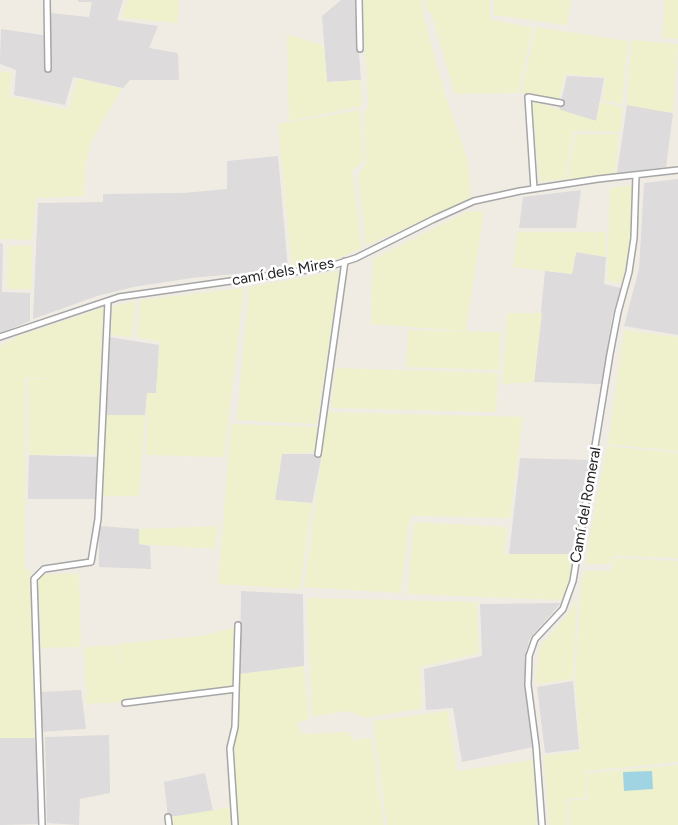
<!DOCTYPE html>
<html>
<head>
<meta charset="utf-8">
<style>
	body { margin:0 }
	canvas { display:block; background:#f0ece4 }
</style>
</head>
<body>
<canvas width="678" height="825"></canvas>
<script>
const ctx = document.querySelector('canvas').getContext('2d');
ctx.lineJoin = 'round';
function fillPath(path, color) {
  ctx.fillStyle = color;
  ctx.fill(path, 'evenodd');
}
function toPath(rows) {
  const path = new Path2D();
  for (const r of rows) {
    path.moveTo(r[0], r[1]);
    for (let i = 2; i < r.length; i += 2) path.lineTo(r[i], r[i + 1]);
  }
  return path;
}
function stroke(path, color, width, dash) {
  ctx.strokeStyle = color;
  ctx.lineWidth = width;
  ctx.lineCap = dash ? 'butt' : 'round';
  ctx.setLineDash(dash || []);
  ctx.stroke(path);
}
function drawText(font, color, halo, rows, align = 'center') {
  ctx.font = font + ' Figtree,sans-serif';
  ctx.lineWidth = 5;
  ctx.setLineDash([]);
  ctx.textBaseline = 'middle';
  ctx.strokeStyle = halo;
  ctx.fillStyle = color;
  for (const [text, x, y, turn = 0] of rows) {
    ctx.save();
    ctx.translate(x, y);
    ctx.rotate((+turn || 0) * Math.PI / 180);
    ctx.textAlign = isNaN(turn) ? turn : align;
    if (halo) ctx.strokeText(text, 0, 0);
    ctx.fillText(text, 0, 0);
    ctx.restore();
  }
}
const residential = toPath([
	[78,0,123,0,117,20,158,26,149,48,178,53,179,80,130,80,123,88,73,77,65,105,14,95,16,70,0,64,1,29,49,36,50,13,89,17,92,2,78,2],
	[341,0,355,0,361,80,327,82,322,16],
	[567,76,604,78,596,121,559,110],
	[627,105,673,113,666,167,617,173],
	[278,156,288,269,192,278,133,287,97,296,33,319,38,203,103,202,103,194,183,193,227,189,227,161],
	[678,179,678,335,624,326,639,269,644,183],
	[581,190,576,228,519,228,523,197],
	[0,243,3,244,2,292,30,293,30,321,0,333],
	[576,252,606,257,604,284,621,288,612,317,602,384,534,382,545,271,572,274],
	[109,337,159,345,156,393,147,393,145,415,106,415],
	[282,454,322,454,312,503,275,500],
	[29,455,97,457,95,499,28,499],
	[520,458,591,460,574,554,509,555],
	[99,526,139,529,139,544,150,546,151,569,99,567],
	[241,591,303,594,304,666,240,674],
	[561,603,530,638,526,651,525,684,533,747,462,762,453,708,426,710,424,669,482,656,480,604],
	[573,681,579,749,545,753,537,687],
	[81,690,86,729,39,732,40,692],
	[109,735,110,793,80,799,79,825,47,823,45,737],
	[0,738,35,738,41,824,0,825],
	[205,773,213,811,168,817,164,782]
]);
const farmland = toPath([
	[127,0,179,0,178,23,122,18],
	[363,0,423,0,423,15,445,94,468,161,471,198,366,246,358,174,366,164,364,110,368,108],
	[426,0,490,0,490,19,533,28,518,93,455,94,431,12,427,11],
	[494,0,571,0,567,25,494,15],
	[665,0,678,0,678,39,662,38],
	[536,27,628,41,622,104,603,100,606,77,565,74,559,100,521,93],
	[287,34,324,46,327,82,361,80,362,106,289,121],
	[631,40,678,44,673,113,627,105],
	[0,71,12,73,9,96,68,110,78,78,122,89,91,141,85,167,84,196,36,198,32,240,0,239],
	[536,102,596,121,600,102,623,107,620,132,573,131,565,179,540,182,532,105],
	[360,110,364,161,352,171,362,248,335,260,292,269,278,124],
	[575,134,619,134,615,173,567,180],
	[633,185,630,242,622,283,607,281,610,188],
	[484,211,466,331,371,324,373,259,466,212],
	[518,232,606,232,606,257,576,252,572,274,513,267],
	[32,245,32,289,7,289,7,246],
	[340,271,317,424,237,420,249,287],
	[244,288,224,457,146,455,147,393,156,393,160,342,137,337,140,300],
	[136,301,132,337,111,335,113,306],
	[105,307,99,454,29,455,28,379,69,379,25,378,25,569,30,570,35,738,0,738,0,346,19,336],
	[507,313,542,313,534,382,502,384],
	[408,330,501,332,499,370,406,367],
	[624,330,678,337,678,451,608,444],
	[336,368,499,373,496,412,331,408],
	[328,412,523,417,510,518,410,516,401,593,304,587],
	[106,415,145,415,139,496,103,496],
	[231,424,319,427,315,452,282,454,275,500,312,503,300,589,218,584],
	[607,446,678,453,678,558,613,556,610,564,585,564],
	[414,522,507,527,504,554,574,554,568,584,561,600,407,594],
	[218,526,215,549,139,544,139,529],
	[614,558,678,561,678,762,586,771,586,798,567,799,567,825,549,825,544,756,581,751,575,680,581,582,585,571,611,571],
	[79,573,81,647,42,648,38,579,44,575],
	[307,598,477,602,479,653,420,667,422,708,366,718,348,711,312,717],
	[577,599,573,679,537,684,536,672,540,647,567,615],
	[235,627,235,685,208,690,122,699,122,702,87,704,84,647,117,645,120,677,119,644,207,635],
	[304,666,309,720,297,722,301,734,350,732,352,740,372,738,384,825,239,825,233,745,237,731,240,674],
	[448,711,457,771,533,760,537,825,387,825,373,721],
	[678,765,678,825,569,825,569,801,588,799,587,773],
	[231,807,232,825,173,825,172,817]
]);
const water = toPath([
	[652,771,653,789,624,791,623,772]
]);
const minor = toPath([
	[47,0,48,69],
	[359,0,360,49],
	[534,189,528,97,561,103],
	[0,337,119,297,328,267,356,258,434,219,474,201,520,191,598,179,678,170],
	[318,454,345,261],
	[125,703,236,689],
	[168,817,169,825],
	[42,825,34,579,44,569,91,562,98,519,108,301],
	[235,825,230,748,235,727,238,625],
	[542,825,536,746,528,685,529,656,535,639,563,609,573,581,610,354,618,312,629,272,634,238,636,175]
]);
const streetNames = [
	["camí dels Mires",283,272,-10],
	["Camí del Romeral",586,505,-80]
];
fillPath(residential, '#dddbdb');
fillPath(farmland, '#eff1cd');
fillPath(water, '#a0d4e2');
stroke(minor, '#a6a6a6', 8);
stroke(minor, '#fff', 5);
drawText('15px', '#1f1f1f', '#fff', streetNames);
</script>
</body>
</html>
